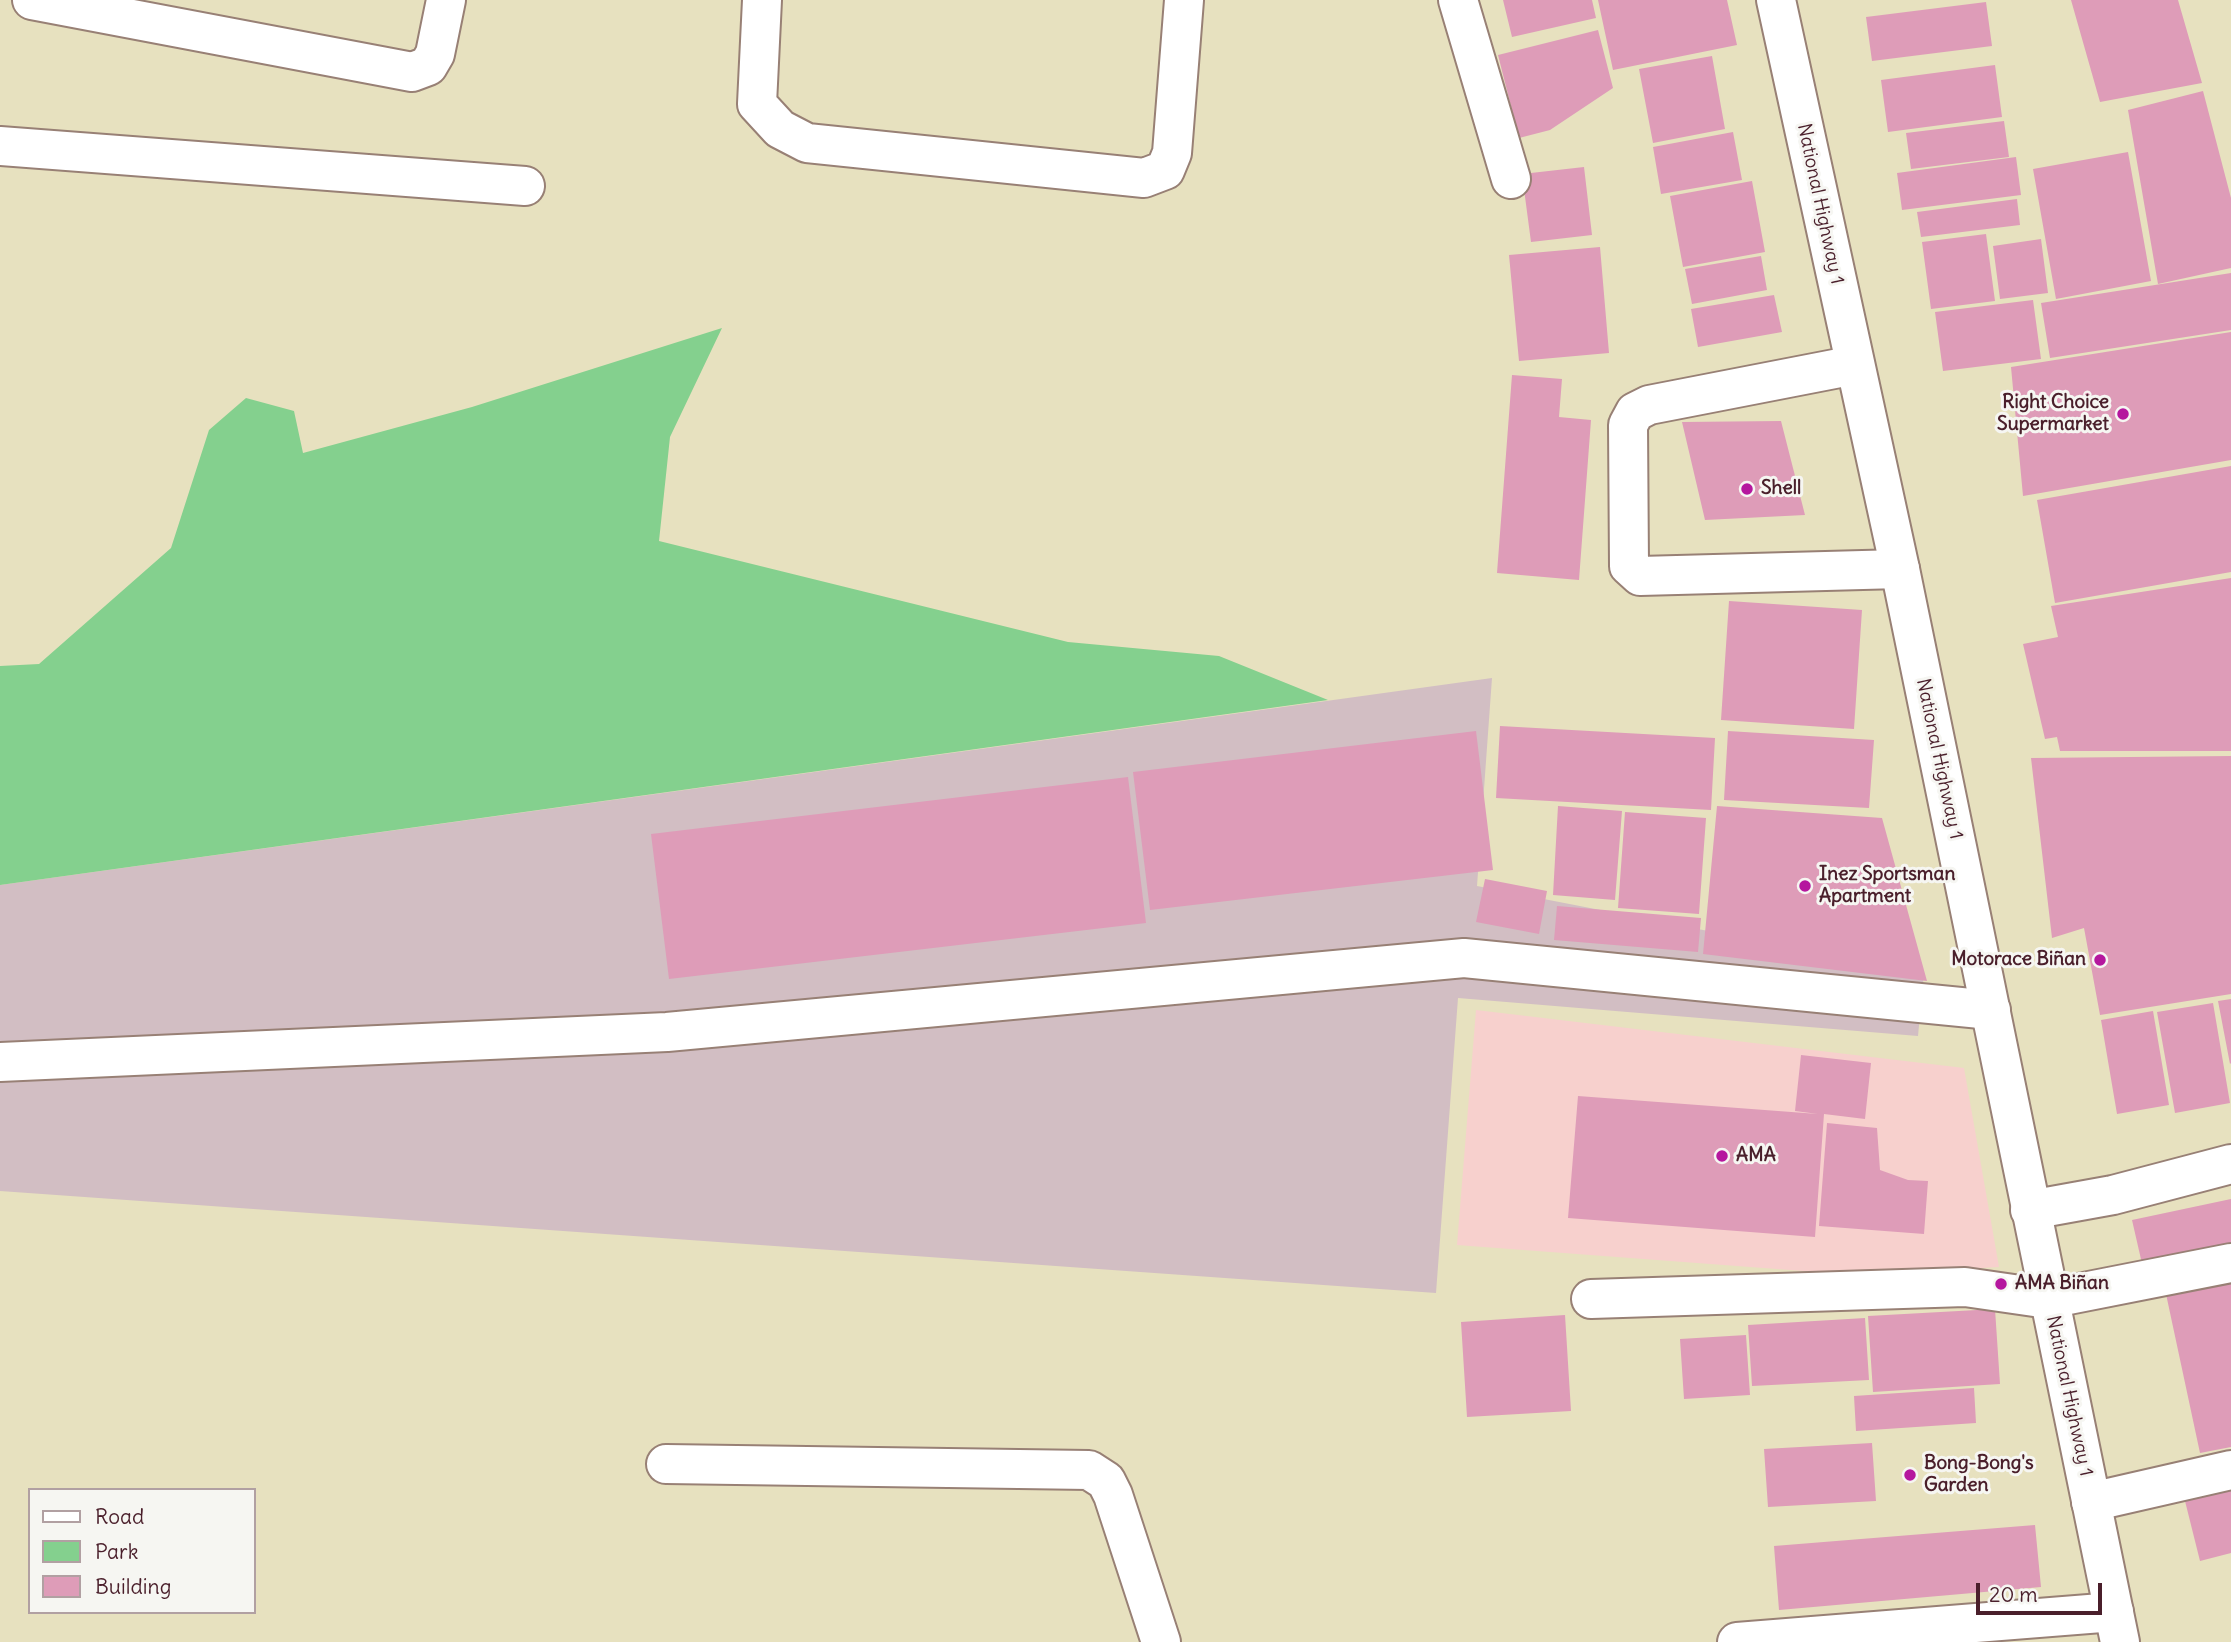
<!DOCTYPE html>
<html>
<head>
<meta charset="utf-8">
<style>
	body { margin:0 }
	#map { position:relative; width:2231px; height:1642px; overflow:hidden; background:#e7e1bf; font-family:Delius,sans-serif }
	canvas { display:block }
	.legend { position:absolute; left:28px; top:1488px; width:228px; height:126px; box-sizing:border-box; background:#f6f6f2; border:2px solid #b1a0a2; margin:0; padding:9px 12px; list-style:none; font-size:21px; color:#4a1f2b }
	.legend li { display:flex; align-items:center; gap:14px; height:35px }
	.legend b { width:35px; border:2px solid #b1a0a2 }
	.scale { position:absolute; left:1976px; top:1583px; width:126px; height:32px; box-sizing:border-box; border:4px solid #4a1f2b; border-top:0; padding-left:9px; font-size:21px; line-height:24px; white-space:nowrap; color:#4a1f2b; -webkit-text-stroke:5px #f6f6f2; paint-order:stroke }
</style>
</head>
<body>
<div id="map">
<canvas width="2231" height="1642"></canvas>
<ul class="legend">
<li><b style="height:9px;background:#fff"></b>Road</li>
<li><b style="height:19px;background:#84d08e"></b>Park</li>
<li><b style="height:19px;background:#de9cb8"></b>Building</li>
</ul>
<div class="scale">20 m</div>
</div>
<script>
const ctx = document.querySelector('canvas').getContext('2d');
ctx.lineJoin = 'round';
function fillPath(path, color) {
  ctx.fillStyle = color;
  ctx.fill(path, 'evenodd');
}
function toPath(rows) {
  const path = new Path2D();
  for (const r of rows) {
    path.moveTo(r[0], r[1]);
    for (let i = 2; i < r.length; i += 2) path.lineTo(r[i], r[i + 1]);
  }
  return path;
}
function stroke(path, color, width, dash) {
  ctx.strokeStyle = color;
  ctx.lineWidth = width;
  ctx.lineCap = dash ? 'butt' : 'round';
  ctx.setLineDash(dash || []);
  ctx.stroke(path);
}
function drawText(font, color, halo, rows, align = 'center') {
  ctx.font = font + ' Delius,sans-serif';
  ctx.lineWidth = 6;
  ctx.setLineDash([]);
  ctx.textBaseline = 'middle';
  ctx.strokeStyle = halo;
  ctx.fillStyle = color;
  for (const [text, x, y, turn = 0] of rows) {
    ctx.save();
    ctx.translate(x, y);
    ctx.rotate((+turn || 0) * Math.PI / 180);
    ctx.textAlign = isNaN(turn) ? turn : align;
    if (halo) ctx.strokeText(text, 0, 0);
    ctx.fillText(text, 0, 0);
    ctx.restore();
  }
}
const built = toPath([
	[1476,1010,1964,1068,1999,1267,1857,1275,1457,1245]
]);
const industrial = toPath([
	[1492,678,1477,886,1924,973,1918,1036,1458,998,1436,1293,0,1191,0,885]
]);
const green = toPath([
	[722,328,670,437,659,541,1068,642,1219,656,1328,700,0,885,0,666,39,664,171,548,209,430,246,398,294,411,303,453,472,407]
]);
const building = toPath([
	[1503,0,1592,0,1596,18,1512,37],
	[1598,0,1727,0,1737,45,1613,70],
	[2071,0,2178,0,2202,83,2100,102],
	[1986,2,1992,46,1872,61,1866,17],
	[1598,30,1613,88,1550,130,1519,138,1498,55],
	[1712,56,1725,129,1653,143,1639,69],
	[1995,65,2002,117,1888,132,1881,80],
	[2203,91,2231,198,2231,268,2158,284,2128,110],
	[2004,121,2009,157,1911,169,1906,133],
	[1733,132,1742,180,1661,194,1653,147],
	[2128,152,2151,281,2056,299,2033,169],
	[2016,157,2021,195,1902,210,1897,173],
	[1584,167,1592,235,1531,242,1522,174],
	[1752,181,1765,252,1683,267,1670,196],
	[2017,199,2020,225,1921,237,1917,212],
	[1986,234,1995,301,1931,309,1922,242],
	[2041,239,2048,293,2000,299,1993,246],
	[1600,247,1609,353,1519,361,1509,255],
	[1761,256,1767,290,1692,304,1685,269],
	[2231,273,2231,330,2050,358,2041,303],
	[1774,295,1782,332,1698,347,1691,309],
	[2033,300,2041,359,1943,371,1935,312],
	[2231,332,2231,460,2023,496,2011,367],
	[1512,375,1562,379,1559,417,1591,420,1579,580,1497,573],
	[1781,421,1805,515,1705,520,1682,422],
	[2231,466,2231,572,2055,603,2037,500],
	[2231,578,2231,751,2060,751,2057,737,2045,739,2023,644,2058,637,2051,606],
	[1729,601,1862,610,1854,729,1721,720],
	[1500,726,1715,738,1711,810,1496,798],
	[1476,731,1493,870,1150,910,1133,772],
	[1728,731,1874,740,1869,808,1724,800],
	[2231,756,2231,994,2100,1015,2084,928,2052,938,2031,758],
	[1128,777,1146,923,669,979,651,834],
	[1558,806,1622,811,1615,900,1553,895],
	[1717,806,1882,818,1927,981,1703,954],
	[1625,812,1706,818,1699,914,1618,908],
	[1485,879,1547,891,1539,934,1476,922],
	[1557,906,1701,918,1698,952,1554,940],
	[2231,999,2231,1063,2230,1064,2218,1001],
	[2213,1003,2230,1103,2175,1113,2157,1012],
	[2153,1011,2169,1105,2117,1114,2101,1020],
	[1801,1055,1871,1063,1865,1119,1824,1114,1815,1237,1568,1218,1578,1096,1818,1114,1795,1111],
	[1827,1123,1877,1128,1880,1170,1908,1180,1928,1181,1924,1234,1819,1226],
	[2231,1199,2231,1249,2143,1268,2132,1220],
	[2231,1281,2231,1447,2200,1453,2166,1294],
	[1995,1309,2000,1384,1873,1392,1868,1316],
	[1565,1315,1571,1411,1467,1417,1461,1322],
	[1865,1318,1869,1380,1752,1386,1748,1325],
	[1746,1335,1750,1395,1684,1399,1680,1339],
	[1974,1388,1976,1423,1856,1431,1854,1396],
	[1872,1443,1876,1501,1768,1507,1764,1449],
	[2231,1489,2231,1553,2200,1561,2185,1501],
	[2035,1525,2041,1587,1779,1610,1774,1546]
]);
const minor = toPath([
	[32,0,412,72,428,66,435,54,446,0],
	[762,0,757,104,780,129,807,143,1144,178,1165,170,1172,153,1184,0],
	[1458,0,1511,179],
	[0,146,525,186],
	[1855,365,1649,405,1635,412,1628,425,1629,566,1640,576,1900,569],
	[0,1062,667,1032,1464,958,1991,1010],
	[2030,1210,2113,1195,2231,1164],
	[1591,1299,1965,1287,2048,1299,2231,1263],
	[666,1464,1089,1470,1106,1481,1113,1495,1161,1642],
	[2091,1502,2231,1470],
	[1737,1642,2114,1612]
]);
const highway = toPath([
	[1776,0,1900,569,2120,1642]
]);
const markers = [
	[2123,414,7,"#b5179e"],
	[1747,489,7,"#b5179e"],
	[1805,886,7,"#b5179e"],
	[2100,960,7,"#b5179e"],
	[1722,1156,7,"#b5179e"],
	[2001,1284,7,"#b5179e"],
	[1910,1475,7,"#b5179e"]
];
const streetNames = [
	["National Highway 1",1820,204,78],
	["National Highway 1",1939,759,78],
	["National Highway 1",2069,1396,78]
];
const poiNames = [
	["Right Choice",2109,403,"right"],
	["Supermarket",2109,425,"right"],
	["Shell",1761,489],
	["Inez Sportsman",1819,875],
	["Apartment",1819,897],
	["Motorace Biñan",2086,960,"right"],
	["AMA",1736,1156],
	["AMA Biñan",2015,1284],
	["Bong-Bong's",1924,1464],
	["Garden",1924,1486]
];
fillPath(built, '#f7d0cd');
fillPath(industrial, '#d2bec3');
fillPath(green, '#84d08e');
fillPath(building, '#de9cb8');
stroke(minor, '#988075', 42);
stroke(highway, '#988075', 42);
stroke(minor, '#fff', 38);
stroke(highway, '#fff', 38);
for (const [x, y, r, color] of markers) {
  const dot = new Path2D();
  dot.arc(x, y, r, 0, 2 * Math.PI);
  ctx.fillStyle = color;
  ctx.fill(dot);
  stroke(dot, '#f6f6f2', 2.5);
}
drawText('19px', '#4a1f2b', '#f6f6f2', streetNames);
drawText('bold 19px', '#4a1f2b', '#f6f6f2', poiNames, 'left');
</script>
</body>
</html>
